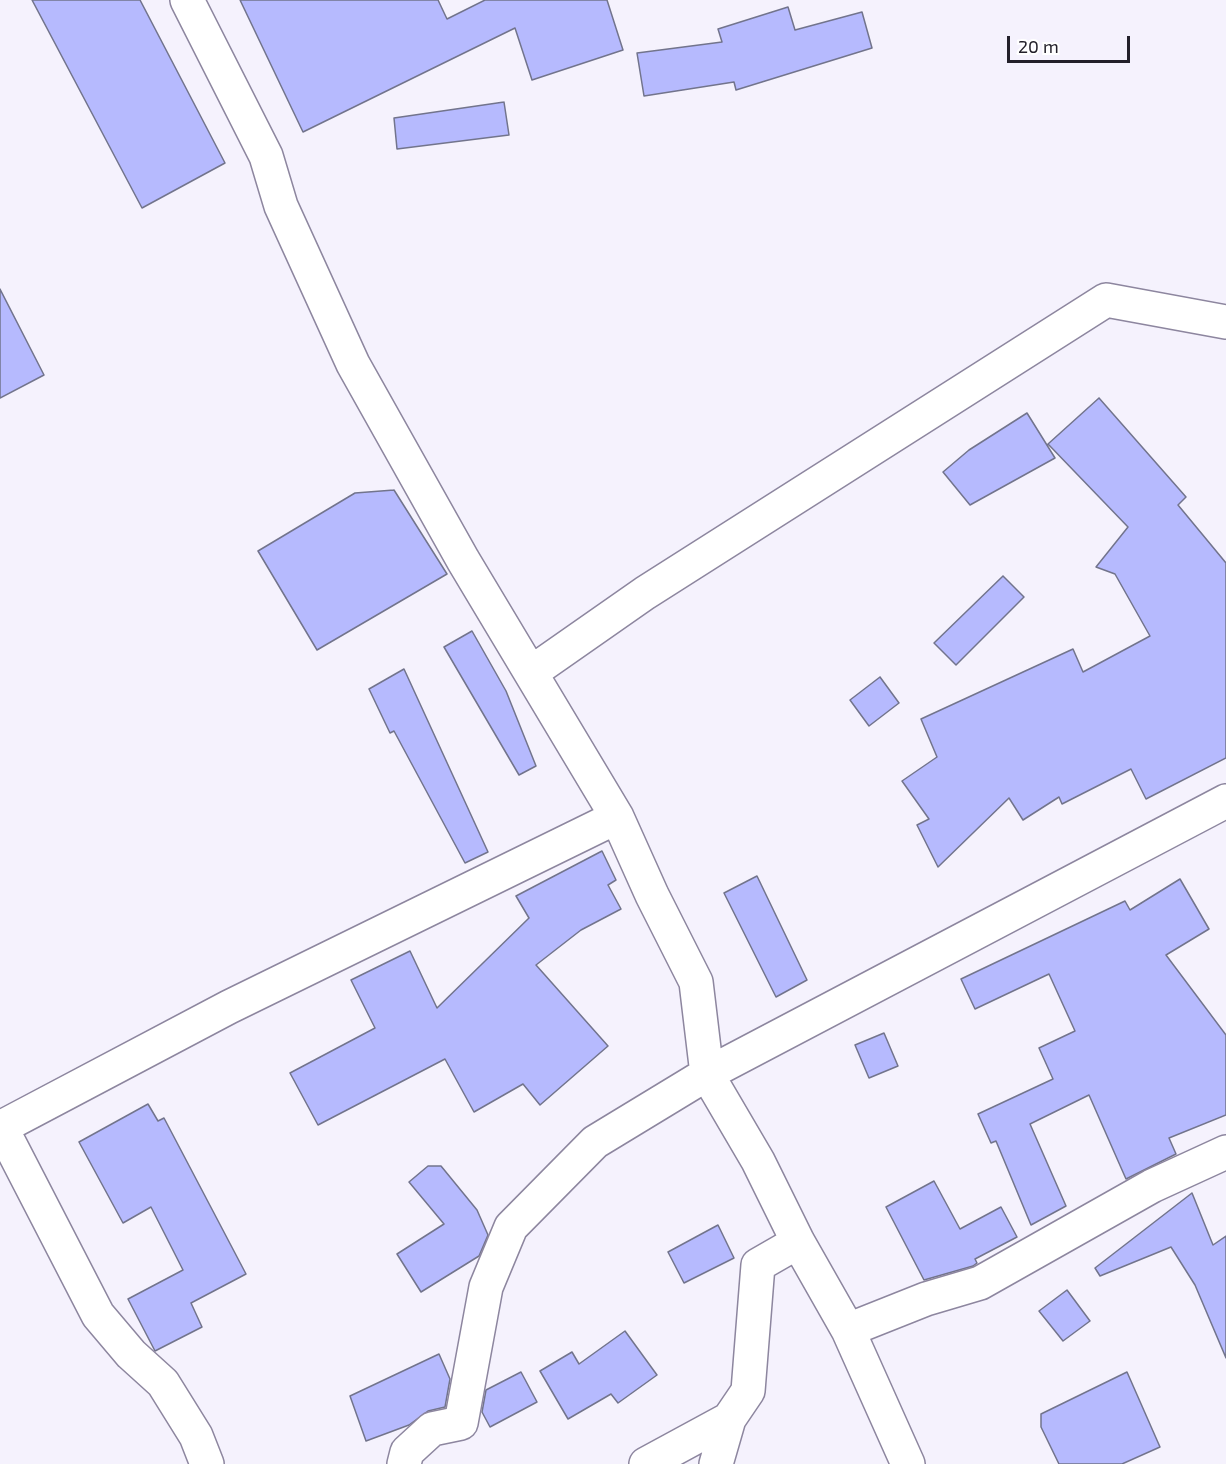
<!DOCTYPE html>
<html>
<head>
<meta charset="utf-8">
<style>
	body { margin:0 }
	#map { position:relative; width:1226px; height:1464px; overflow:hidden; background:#f5f2fd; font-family:"Exo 2",sans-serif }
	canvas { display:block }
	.scale { position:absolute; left:1007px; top:36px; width:123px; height:27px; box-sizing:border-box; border:3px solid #23202a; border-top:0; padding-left:8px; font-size:18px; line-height:21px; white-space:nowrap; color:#23202a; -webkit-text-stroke:4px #fff; paint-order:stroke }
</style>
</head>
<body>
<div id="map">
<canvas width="1226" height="1464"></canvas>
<div class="scale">20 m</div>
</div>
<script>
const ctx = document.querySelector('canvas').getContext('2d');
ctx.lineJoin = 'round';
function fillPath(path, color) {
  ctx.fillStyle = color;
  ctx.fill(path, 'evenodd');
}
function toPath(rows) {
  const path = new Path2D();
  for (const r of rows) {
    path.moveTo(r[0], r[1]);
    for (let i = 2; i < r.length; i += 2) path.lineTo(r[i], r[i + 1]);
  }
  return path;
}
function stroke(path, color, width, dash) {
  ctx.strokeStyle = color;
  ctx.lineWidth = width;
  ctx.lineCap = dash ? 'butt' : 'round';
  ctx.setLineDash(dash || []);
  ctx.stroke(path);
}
const building = toPath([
	[32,0,140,0,225,163,142,208,32,0],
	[240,0,438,0,447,19,485,0,607,0,623,50,532,80,515,28,303,132,240,0],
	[788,7,795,30,862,12,872,48,736,90,734,82,644,96,637,53,722,42,718,29,788,7],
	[504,102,509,135,397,149,394,118,504,102],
	[0,289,44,375,0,398,0,289],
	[1099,398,1186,497,1178,505,1226,563,1226,758,1146,799,1131,769,1062,804,1059,797,1023,820,1009,798,938,867,917,825,929,819,902,781,937,757,921,719,1073,649,1083,672,1150,636,1115,574,1096,567,1128,527,1048,444,1099,398],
	[1027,413,1055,458,970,505,943,472,969,450,1027,413],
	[394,490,447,574,317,650,258,551,355,493,394,490],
	[1003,576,1024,597,956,665,934,643,1003,576],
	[472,631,506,691,536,766,519,775,444,647,472,631],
	[404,669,488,852,465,863,394,731,390,733,369,689,404,669],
	[880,677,899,703,869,726,850,700,880,677],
	[602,851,616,880,608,885,621,909,581,930,536,965,608,1046,540,1105,523,1084,474,1112,445,1059,318,1125,290,1073,375,1028,351,980,410,951,437,1008,529,918,516,896,602,851],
	[757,876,807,980,776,997,724,893,757,876],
	[1180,879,1209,929,1166,955,1226,1035,1226,1115,1169,1138,1176,1154,1126,1179,1089,1095,1030,1124,1066,1206,1031,1225,996,1141,991,1143,978,1114,1053,1079,1039,1048,1075,1031,1049,974,975,1009,961,979,1125,901,1130,910,1180,879],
	[884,1033,898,1066,869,1078,855,1045,884,1033],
	[148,1104,158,1121,164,1118,246,1274,191,1303,202,1327,155,1351,128,1299,183,1270,151,1207,123,1223,79,1142,148,1104],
	[428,1166,441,1166,477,1210,488,1235,479,1256,421,1292,397,1254,444,1224,409,1182,428,1166],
	[934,1181,960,1229,1001,1207,1017,1237,975,1259,977,1263,973,1266,924,1280,886,1207,934,1181],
	[1192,1193,1213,1245,1226,1236,1226,1358,1195,1285,1171,1247,1100,1276,1095,1268,1192,1193],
	[718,1225,734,1258,684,1283,668,1252,718,1225],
	[1067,1290,1090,1321,1063,1341,1039,1311,1067,1290],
	[625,1331,657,1375,618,1403,611,1394,568,1419,540,1371,572,1352,579,1364,625,1331],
	[439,1354,450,1379,445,1407,428,1411,409,1425,366,1441,350,1396,439,1354],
	[521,1372,537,1402,490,1427,482,1412,486,1390,521,1372],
	[1127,1372,1160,1447,1122,1464,1059,1464,1041,1427,1041,1414,1127,1372]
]);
const minor = toPath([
	[187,0,266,156,281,206,353,364,463,560,617,817,652,895,696,982,707,1074,758,1161,798,1242,848,1330,908,1464],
	[532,672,645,593,1106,300,1226,322],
	[1,1127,98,1315,131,1354,163,1383,196,1436,207,1464],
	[0,1128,229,1007,617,817],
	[848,1330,926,1299,980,1283,1152,1186,1226,1152],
	[404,1464,407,1452,432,1429,461,1423,486,1287,511,1227,595,1142,707,1074,1226,801],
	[646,1464,729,1419],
	[716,1464,729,1419,748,1391,758,1265,798,1242]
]);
fillPath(building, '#b6bafe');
stroke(building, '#72748c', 1.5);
stroke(minor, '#8d869f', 36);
stroke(minor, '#fff', 33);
</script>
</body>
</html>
